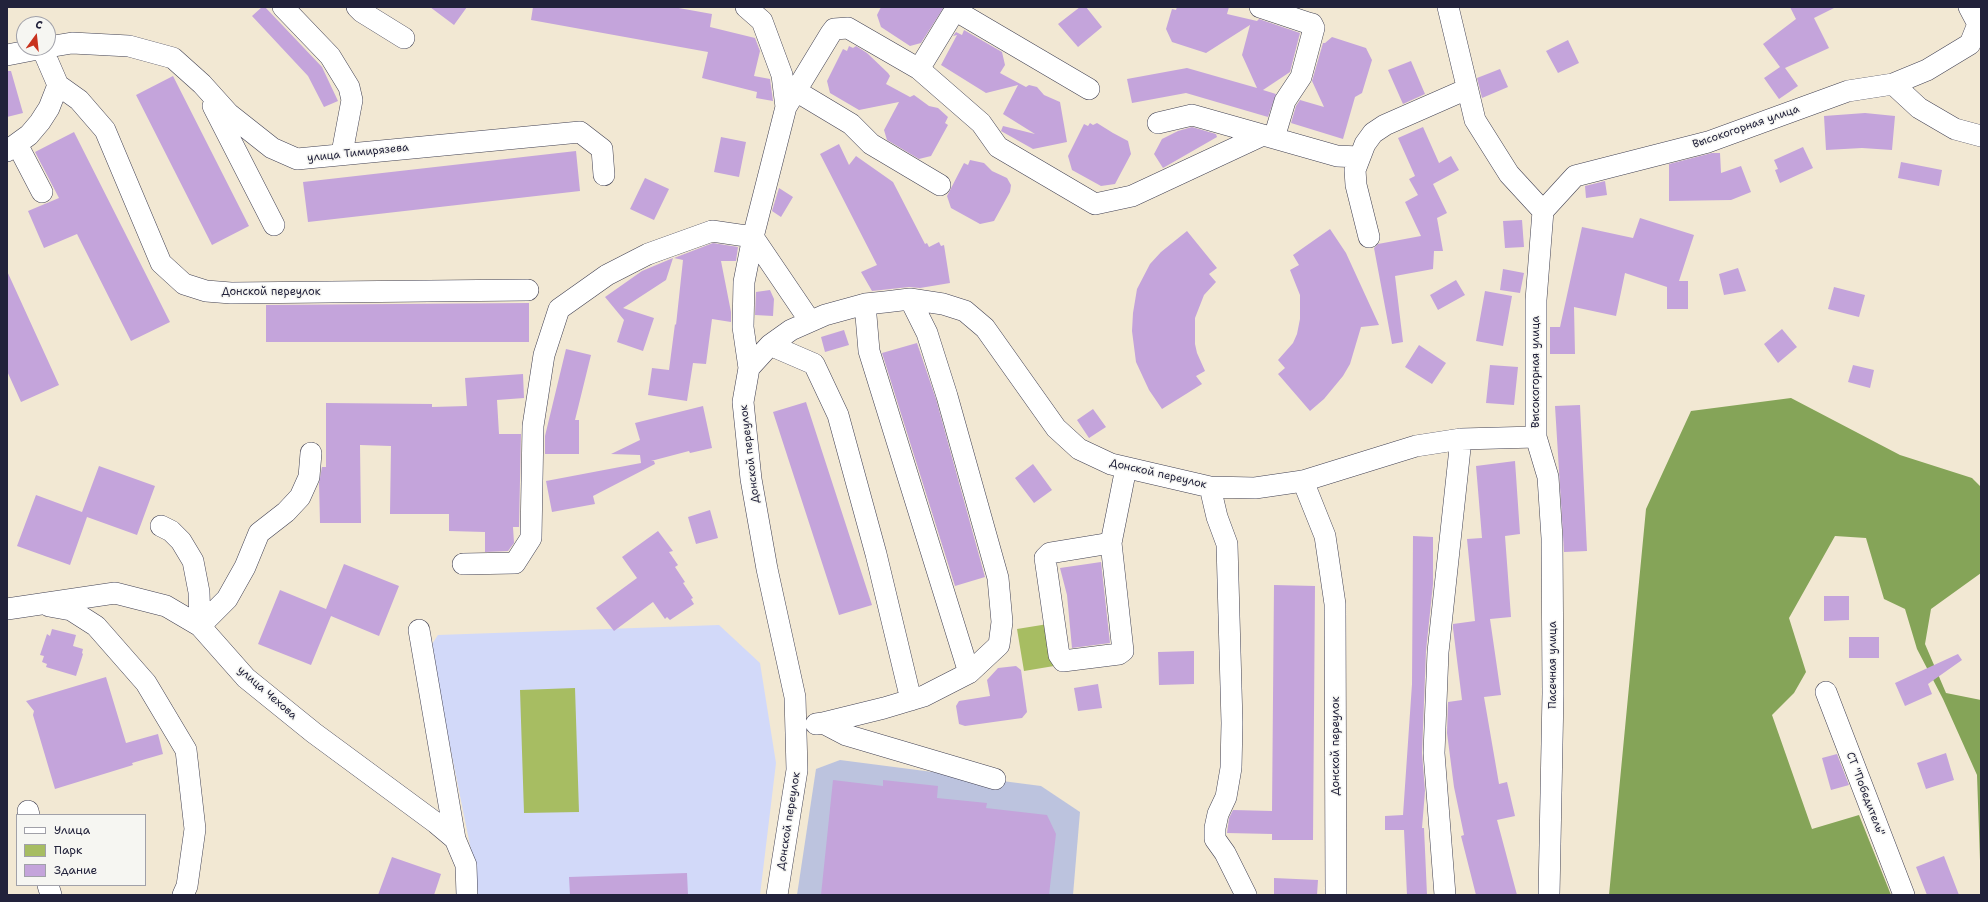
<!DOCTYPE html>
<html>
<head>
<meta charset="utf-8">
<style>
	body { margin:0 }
	#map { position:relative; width:1988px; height:902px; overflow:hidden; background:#f2e8d3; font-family:"Shantell Sans",sans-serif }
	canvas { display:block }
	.frame { position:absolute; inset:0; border:8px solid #22223b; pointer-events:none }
	.legend { position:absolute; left:16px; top:814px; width:130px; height:72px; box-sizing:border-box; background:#f6f6f2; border:1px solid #a1a1a9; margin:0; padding:5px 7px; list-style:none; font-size:12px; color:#22223b }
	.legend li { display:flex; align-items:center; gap:8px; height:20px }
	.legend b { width:20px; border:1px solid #a1a1a9 }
	.north { position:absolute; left:16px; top:16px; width:40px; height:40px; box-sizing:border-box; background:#f6f6f2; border:1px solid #a1a1a9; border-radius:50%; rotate:15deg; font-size:11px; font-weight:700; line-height:16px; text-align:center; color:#22223b }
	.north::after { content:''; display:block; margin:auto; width:14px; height:18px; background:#c8321e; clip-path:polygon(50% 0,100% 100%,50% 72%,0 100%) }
</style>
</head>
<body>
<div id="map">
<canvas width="1988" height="902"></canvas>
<div class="frame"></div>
<ul class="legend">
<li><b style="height:5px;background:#fff"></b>Улица</li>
<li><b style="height:11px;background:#a7bd62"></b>Парк</li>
<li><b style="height:11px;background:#c4a4db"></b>Здание</li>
</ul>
<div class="north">С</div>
</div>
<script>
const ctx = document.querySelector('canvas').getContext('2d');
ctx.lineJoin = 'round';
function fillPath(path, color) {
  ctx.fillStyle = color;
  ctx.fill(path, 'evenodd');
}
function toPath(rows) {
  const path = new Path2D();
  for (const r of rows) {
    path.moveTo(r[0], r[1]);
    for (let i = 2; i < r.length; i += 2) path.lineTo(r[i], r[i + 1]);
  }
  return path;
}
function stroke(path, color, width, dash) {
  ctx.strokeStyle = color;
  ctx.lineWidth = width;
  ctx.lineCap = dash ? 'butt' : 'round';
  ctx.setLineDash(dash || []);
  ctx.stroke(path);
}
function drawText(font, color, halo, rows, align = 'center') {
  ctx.font = font + ' "Shantell Sans",sans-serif';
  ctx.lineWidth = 3;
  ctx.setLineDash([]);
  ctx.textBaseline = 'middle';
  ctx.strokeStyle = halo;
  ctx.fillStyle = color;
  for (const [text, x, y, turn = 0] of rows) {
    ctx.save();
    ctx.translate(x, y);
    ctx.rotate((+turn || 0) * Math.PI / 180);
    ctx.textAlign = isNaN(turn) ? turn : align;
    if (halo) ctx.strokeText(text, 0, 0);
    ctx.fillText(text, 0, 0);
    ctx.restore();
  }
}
const built = toPath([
	[719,625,760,663,776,763,760,895,477,895,475,870,430,647,438,635]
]);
const industrial = toPath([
	[840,760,1041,786,1080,812,1073,895,797,895,816,769]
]);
const green = toPath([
	[1048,624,1054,666,1024,671,1017,629],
	[575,688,579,812,524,813,520,690]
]);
const forest = toPath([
	[1791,398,1900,455,1972,478,1981,487,1981,573,1931,609,1925,644,1946,693,1981,700,1981,889,1977,775,1943,699,1917,649,1905,609,1884,599,1866,538,1835,536,1789,618,1806,672,1794,693,1772,715,1812,829,1859,815,1891,895,1609,895,1646,509,1691,411]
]);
const building = toPath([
	[262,7,265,7,322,67,338,101,324,107,308,76,252,16],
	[430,7,467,7,454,25],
	[533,7,673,7,712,14,710,27,755,38,760,51,754,76,770,79,773,101,756,98,757,92,702,78,708,52,531,20],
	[881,7,944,7,921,43,910,46,881,27,877,15],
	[1080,7,1086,7,1102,27,1078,47,1058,24],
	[1177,7,1229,7,1227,14,1257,21,1259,19,1300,33,1290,72,1263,90,1276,94,1268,117,1186,93,1132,103,1127,79,1187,68,1257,88,1242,55,1250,25,1206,53,1172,42,1166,29,1172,9,1176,10],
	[1790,7,1836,7,1814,18,1829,48,1785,68,1798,86,1779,99,1764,78,1780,67,1763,44,1796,19],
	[964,30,1002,52,1005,65,1000,73,1026,87,1029,85,1037,87,1044,95,1060,102,1067,142,1033,149,1001,131,1003,126,1035,134,1003,114,1018,85,986,93,941,65,957,35,953,36,956,32,962,35],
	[1332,37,1366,48,1372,60,1362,93,1355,97,1343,139,1291,123,1296,106,1300,100,1324,107,1312,81,1323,43,1325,43],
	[1568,40,1579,63,1558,73,1546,51],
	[849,46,853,48,856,46,867,53,888,73,890,76,886,84,910,97,914,95,929,106,938,108,948,117,945,123,948,125,931,156,919,159,887,140,884,130,899,102,859,110,830,93,827,81,843,49,847,51],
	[1411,61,1425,94,1403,104,1388,70],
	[1500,69,1508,87,1482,98,1477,78],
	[7,71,11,71,23,113,7,117],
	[173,76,249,226,212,245,136,95],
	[1865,113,1895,116,1892,150,1862,148,1826,150,1824,116],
	[1090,123,1093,125,1097,123,1113,133,1128,141,1131,154,1115,184,1101,186,1072,170,1068,156,1084,124,1088,126],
	[1192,127,1216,134,1217,137,1163,168,1154,154,1162,139,1178,131],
	[1423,127,1439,163,1451,156,1459,170,1433,184,1447,213,1437,218,1443,251,1434,251,1433,269,1395,276,1403,342,1392,344,1374,248,1378,244,1421,236,1405,202,1418,195,1409,179,1415,176,1398,138],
	[74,132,170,322,131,341,77,234,44,248,28,211,59,198,35,152],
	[721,137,746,142,739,177,714,172],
	[839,144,849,165,856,156,893,182,925,244,927,243,929,247,939,242,941,246,944,245,950,283,920,288,909,287,872,291,861,272,877,265,820,154],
	[1803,147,1813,168,1780,183,1775,170,1778,169,1774,160],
	[576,151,580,191,308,222,303,182],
	[1712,153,1720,153,1721,173,1741,166,1751,192,1731,200,1669,201,1669,164],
	[970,160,984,163,992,171,1007,178,1011,185,1010,192,994,221,980,224,951,208,947,196,964,163,968,165],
	[1901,162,1942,170,1939,186,1898,178],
	[645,178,669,189,654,220,630,209],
	[1605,181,1607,195,1586,198,1585,186],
	[779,188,793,197,781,217,772,211],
	[1640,218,1694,235,1679,281,1688,281,1688,309,1667,309,1667,287,1625,273,1616,316,1574,307,1575,354,1550,354,1550,327,1560,327,1582,227,1633,238],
	[1522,220,1524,247,1505,248,1503,221],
	[1330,229,1346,253,1379,325,1361,327,1350,364,1343,376,1324,399,1310,411,1278,374,1285,368,1278,360,1293,343,1297,334,1300,319,1300,295,1290,270,1299,265,1293,255],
	[1187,231,1217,268,1209,274,1216,282,1204,295,1195,318,1195,344,1197,353,1205,371,1196,376,1202,384,1162,409,1149,390,1136,362,1132,331,1133,313,1137,289,1150,264,1161,252],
	[713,243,738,247,736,261,721,261,731,312,731,322,712,319,706,364,693,363,687,401,648,395,652,368,669,370,675,324,676,325,683,260,674,258],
	[673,258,666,280,623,308,654,318,643,351,617,342,624,320,605,297,642,271],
	[1738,268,1746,291,1724,295,1719,274],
	[1503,269,1524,273,1520,293,1500,290],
	[7,271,59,385,21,402,7,371],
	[1456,280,1465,295,1438,310,1430,295],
	[1834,287,1865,295,1859,317,1828,309],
	[770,290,774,299,773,316,755,315,756,292],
	[1485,291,1512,296,1503,346,1476,341],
	[529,303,529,342,266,342,266,305],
	[1782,329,1797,347,1778,363,1764,344],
	[844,330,849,345,825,352,821,337],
	[917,343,936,399,985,577,955,586,882,353],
	[1419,345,1446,363,1432,384,1405,367],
	[566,349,591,355,575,420,579,420,579,454,545,454,545,436],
	[1490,365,1518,367,1514,405,1486,403],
	[1853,365,1874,370,1870,388,1848,382],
	[523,374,524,398,497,400,499,434,521,434,519,527,513,527,514,543,508,551,485,552,485,532,449,531,449,514,390,514,391,446,360,445,361,523,320,523,319,483,322,467,326,467,326,403,432,404,432,407,467,406,465,378],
	[806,402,872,605,839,615,773,412],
	[1580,405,1587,551,1564,552,1555,406],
	[703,406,712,448,690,453,689,451,651,461,654,461,655,464,593,496,595,504,552,512,546,481,641,463,640,455,611,454,640,440,635,423],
	[1093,409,1106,427,1089,438,1077,420],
	[1515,461,1520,534,1505,536,1511,617,1490,619,1501,695,1484,697,1499,784,1507,782,1515,816,1497,820,1517,895,1476,895,1461,836,1464,835,1454,787,1447,733,1448,702,1462,700,1453,628,1453,624,1475,621,1467,539,1482,538,1476,466],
	[1033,464,1052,490,1034,503,1015,478],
	[99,466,155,486,137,535,87,517,70,565,17,546,36,495,82,512],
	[710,510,718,538,696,544,688,517],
	[658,531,673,551,669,552,678,565,675,567,685,582,683,583,693,598,691,599,694,604,670,620,667,617,665,619,653,602,614,631,596,608,637,578,622,557],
	[1413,536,1433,537,1433,584,1426,651,1422,753,1425,791,1422,828,1424,828,1427,895,1407,895,1404,830,1385,830,1385,816,1403,815,1412,684],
	[1101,562,1110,643,1072,648,1067,595,1060,568],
	[344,564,399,586,379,636,331,616,311,665,258,644,280,590,326,609],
	[1274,585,1315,586,1313,840,1272,840,1272,834,1227,833,1229,818,1233,810,1272,811],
	[1824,596,1849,596,1849,620,1824,621],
	[52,629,76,635,73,646,83,649,82,653,83,654,76,676,46,667,47,664,42,662,44,656,40,655,47,634,50,636],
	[1849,637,1879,637,1879,658,1849,658],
	[1194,651,1194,684,1159,685,1158,652],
	[1958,654,1962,660,1928,684,1932,694,1905,706,1895,683],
	[1016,666,1021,670,1027,712,1022,718,965,726,959,724,956,706,959,701,990,696,987,680,998,668],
	[106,677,126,743,158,734,163,754,132,763,133,765,55,789,33,715,34,711,26,701],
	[1098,684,1102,708,1078,711,1074,688],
	[1946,753,1954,780,1926,789,1917,763],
	[1837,754,1849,785,1831,790,1822,758],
	[833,780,883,786,883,780,938,786,937,798,987,803,986,808,1047,815,1056,834,1049,895,821,895],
	[1944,856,1959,895,1927,895,1916,867],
	[392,857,441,874,434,895,378,895],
	[687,873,688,895,570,895,569,877],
	[1274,878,1318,880,1317,895,1274,895]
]);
const minor = toPath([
	[283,7,330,56,349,87,352,100,342,153],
	[357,7,362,12,404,38],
	[746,7,762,21,782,75,786,107,753,237,744,282,743,327,749,368],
	[1260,7,1308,23,1312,24,1314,28,1301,77,1285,101,1274,138],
	[1448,7,1475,120,1509,174,1543,211],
	[48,47,72,43,129,46,173,58,202,84,229,114,272,148,297,159,580,132,602,149,604,175],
	[7,55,43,48],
	[919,69,952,15,958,12,1089,89],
	[1893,84,1919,108,1955,129,1981,136],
	[58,85,79,100,105,130,161,263,184,284,206,291,231,293,528,290],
	[796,91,851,124,871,144,940,185],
	[213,106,274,225],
	[786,107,831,33,834,29,848,28,919,69,981,123,998,147,1095,204,1132,196,1263,135,1337,156,1359,157],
	[1158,123,1192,115,1263,135],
	[17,144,42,192],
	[7,151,29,135,40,122,49,108,58,85,42,48],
	[1369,237,1356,185,1355,170,1365,144,1373,133,1385,125,1467,89],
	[865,304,869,351,969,673],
	[770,345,814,364,838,415,876,554,911,700],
	[1303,481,1325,536,1335,604,1336,895],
	[1210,487,1217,517,1227,544,1232,723,1231,768,1226,797,1218,814,1215,828,1215,839,1225,853,1246,895],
	[161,526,171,531,181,541,193,561,199,592,200,626,227,599,245,567,259,533,286,512,300,497,309,477,311,453],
	[1111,543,1050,553,1045,558,1059,655,1063,661,1119,654,1123,651,1111,543,1126,468],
	[463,564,515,563,531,538,533,426,544,355,559,309,607,275,648,254,712,231,753,237,810,321],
	[49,606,71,610,96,626,146,683,186,750,195,829,187,886,183,895],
	[7,609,115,593,166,606,200,626,246,678,314,733,436,823,455,839,466,865,467,895],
	[419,630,455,839],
	[1826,692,1904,895],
	[823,723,884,708,924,696,969,673,999,645,1002,622,998,578,947,396,927,333,910,299],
	[816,724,823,723,846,735,995,779],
	[28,811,29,815],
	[48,885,51,895],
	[777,895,797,770,795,697,767,569,751,479,743,402,749,368,770,345,791,330,825,315,865,304,885,302,910,299,943,304,965,311,985,328,1056,428,1079,449,1111,464,1210,487,1255,488,1303,481,1416,446,1461,439,1536,437],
	[1445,895,1434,753,1438,652,1461,439],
	[1549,895,1553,693,1552,538,1548,477,1536,437,1536,300,1543,211,1575,176,1708,142,1848,91,1893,84,1927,70,1970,44,1978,24,1969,7]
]);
const streetNames = [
	["Высокогорная улица",1746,127,-19],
	["улица Тимирязева",358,153,-6],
	["Донской переулок",271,292],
	["Высокогорная улица",1536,372,-90],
	["Донской переулок",750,454,-97],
	["Донской переулок",1158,474,13],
	["Пасечная улица",1553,665,-90],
	["улица Чехова",267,693,41],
	["Донской переулок",1336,746,-90],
	["СТ \"Победитель\"",1865,794,69],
	["Донской переулок",789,821,-81]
];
fillPath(built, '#d2d9f9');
fillPath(industrial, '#bcc3de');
fillPath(green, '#a7bd62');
fillPath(forest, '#85a458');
fillPath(building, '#c4a4db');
stroke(minor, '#414052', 22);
stroke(minor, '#fff', 21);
drawText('11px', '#22223b', '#f6f6f2', streetNames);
</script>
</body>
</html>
